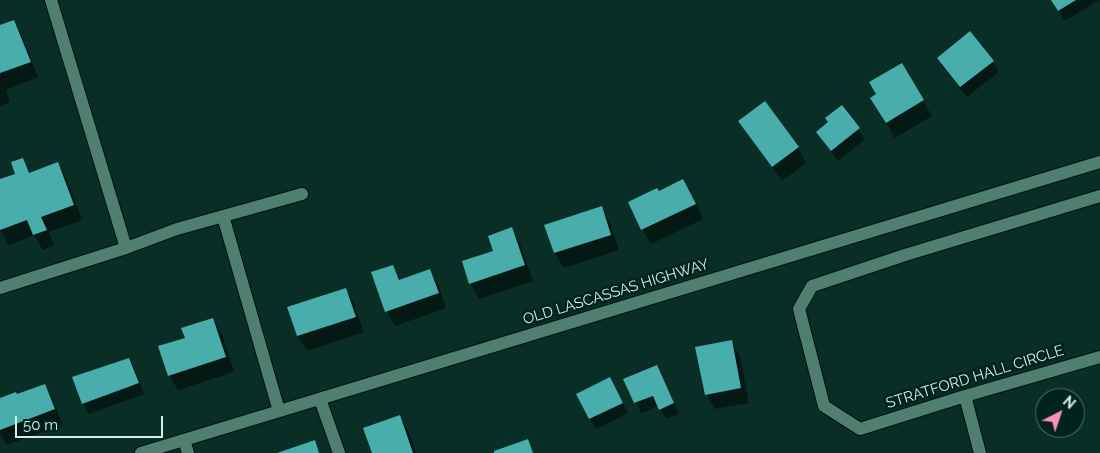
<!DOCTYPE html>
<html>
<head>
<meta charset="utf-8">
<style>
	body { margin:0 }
	#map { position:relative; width:1100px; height:453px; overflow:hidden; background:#092e26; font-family:Raleway,sans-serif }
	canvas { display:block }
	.north { position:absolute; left:1035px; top:388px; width:50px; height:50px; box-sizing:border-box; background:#00241c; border:1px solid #55746d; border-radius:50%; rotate:41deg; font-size:14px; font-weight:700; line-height:20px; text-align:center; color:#d5ede6 }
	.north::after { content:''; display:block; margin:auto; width:18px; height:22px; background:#fe8ebc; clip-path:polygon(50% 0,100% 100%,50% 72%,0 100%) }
	.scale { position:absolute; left:15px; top:416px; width:148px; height:22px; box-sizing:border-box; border:2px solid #d5ede6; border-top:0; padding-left:6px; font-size:15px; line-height:18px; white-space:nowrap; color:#d5ede6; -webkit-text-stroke:4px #00241c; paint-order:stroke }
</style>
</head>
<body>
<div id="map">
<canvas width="1100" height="453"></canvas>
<div class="north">N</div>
<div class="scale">50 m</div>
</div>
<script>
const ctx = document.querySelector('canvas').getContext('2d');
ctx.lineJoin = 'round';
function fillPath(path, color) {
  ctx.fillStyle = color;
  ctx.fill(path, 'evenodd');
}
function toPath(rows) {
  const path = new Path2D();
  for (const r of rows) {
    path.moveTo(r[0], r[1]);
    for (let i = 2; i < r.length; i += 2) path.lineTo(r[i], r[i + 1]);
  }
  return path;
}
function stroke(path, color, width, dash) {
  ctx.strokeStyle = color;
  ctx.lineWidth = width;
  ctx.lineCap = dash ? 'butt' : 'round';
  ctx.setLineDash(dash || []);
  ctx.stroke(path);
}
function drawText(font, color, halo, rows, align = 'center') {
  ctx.font = font + ' Raleway,sans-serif';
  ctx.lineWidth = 5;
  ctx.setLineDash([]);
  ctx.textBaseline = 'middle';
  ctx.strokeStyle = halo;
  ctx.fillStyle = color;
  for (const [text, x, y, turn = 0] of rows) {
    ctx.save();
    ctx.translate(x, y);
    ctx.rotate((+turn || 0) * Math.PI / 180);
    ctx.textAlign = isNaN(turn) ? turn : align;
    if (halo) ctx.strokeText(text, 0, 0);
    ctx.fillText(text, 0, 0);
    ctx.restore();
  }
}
const shadow = toPath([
	[1052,0,1099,0,1065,21],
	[14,21,22,36,38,77,6,90,10,102,0,106,0,26],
	[938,58,993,62,999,72,967,97,944,68],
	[902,65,932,116,895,138,880,113,878,95],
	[842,107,865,139,838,161,817,132,829,123],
	[740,121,798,148,806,163,782,181,749,136],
	[22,159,31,174,58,164,67,179,82,220,49,232,54,245,43,250,34,235,9,245,0,230,0,181,17,174],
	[658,192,692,196,703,219,651,244,642,229],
	[601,208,610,223,619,250,564,268,555,253,546,226],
	[511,229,520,244,533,281,479,299,471,284,463,262,494,251],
	[393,266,401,281,430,271,439,286,446,308,395,326,387,311],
	[346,289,354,304,364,332,307,351,298,336,289,308],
	[213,319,222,334,234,372,178,390,169,375,186,339],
	[732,342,740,357,749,403,715,409,706,394],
	[129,359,135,370,144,394,89,414,83,403],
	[657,366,679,414,666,419,658,406,641,413,625,380],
	[44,385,53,400,62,425,7,445,0,434,0,400],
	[616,389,628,413,596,429,590,419],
	[400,417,409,432,416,453,373,453]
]);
const building = toPath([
	[1051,0,1076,0,1058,11],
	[14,20,31,62,0,73,0,25],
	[970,31,994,61,960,87,937,58],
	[902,63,924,100,886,123,870,98,876,94,869,82],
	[765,101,799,147,772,167,738,121],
	[842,105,860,128,831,151,816,132,828,122,825,118],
	[23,158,29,173,58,162,74,205,41,217,47,230,33,235,27,220,0,230,0,179,15,174,11,162],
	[683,179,696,204,641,230,628,202,657,188,659,191],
	[602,206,611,235,554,253,544,225],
	[512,227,525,265,469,284,462,261,493,251,488,236],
	[393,265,399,280,430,269,439,293,385,312,371,272],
	[346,288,356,317,297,336,287,307],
	[213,318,226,357,168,376,158,346,185,338,181,328],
	[732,340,741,388,705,395,695,347],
	[129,358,139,383,82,404,72,377],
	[657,365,674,403,659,410,653,396,634,403,623,379],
	[610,377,623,403,589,419,576,394],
	[45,384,55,409,0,430,0,398,16,392,17,394],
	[400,415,413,453,372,453,363,428],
	[528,439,533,453,494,453,494,451],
	[315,440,319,453,277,453]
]);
const minor = toPath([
	[51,0,126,248],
	[1100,196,905,255,812,286,799,309,824,406,860,429,965,396,1100,357],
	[223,216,279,411],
	[0,288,126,248,177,229,302,194],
	[965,396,980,453],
	[320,399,339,453],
	[184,440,188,453],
	[141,453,1100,162]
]);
const streetNames = [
	["OLD LASCASSAS HIGHWAY",616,292,-17],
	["STRATFORD HALL CIRCLE",975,377,-17]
];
fillPath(shadow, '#0007');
fillPath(building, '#49adac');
stroke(minor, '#00150f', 14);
stroke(minor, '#507f72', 12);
drawText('15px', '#d5ede6', '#00241c', streetNames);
</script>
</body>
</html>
